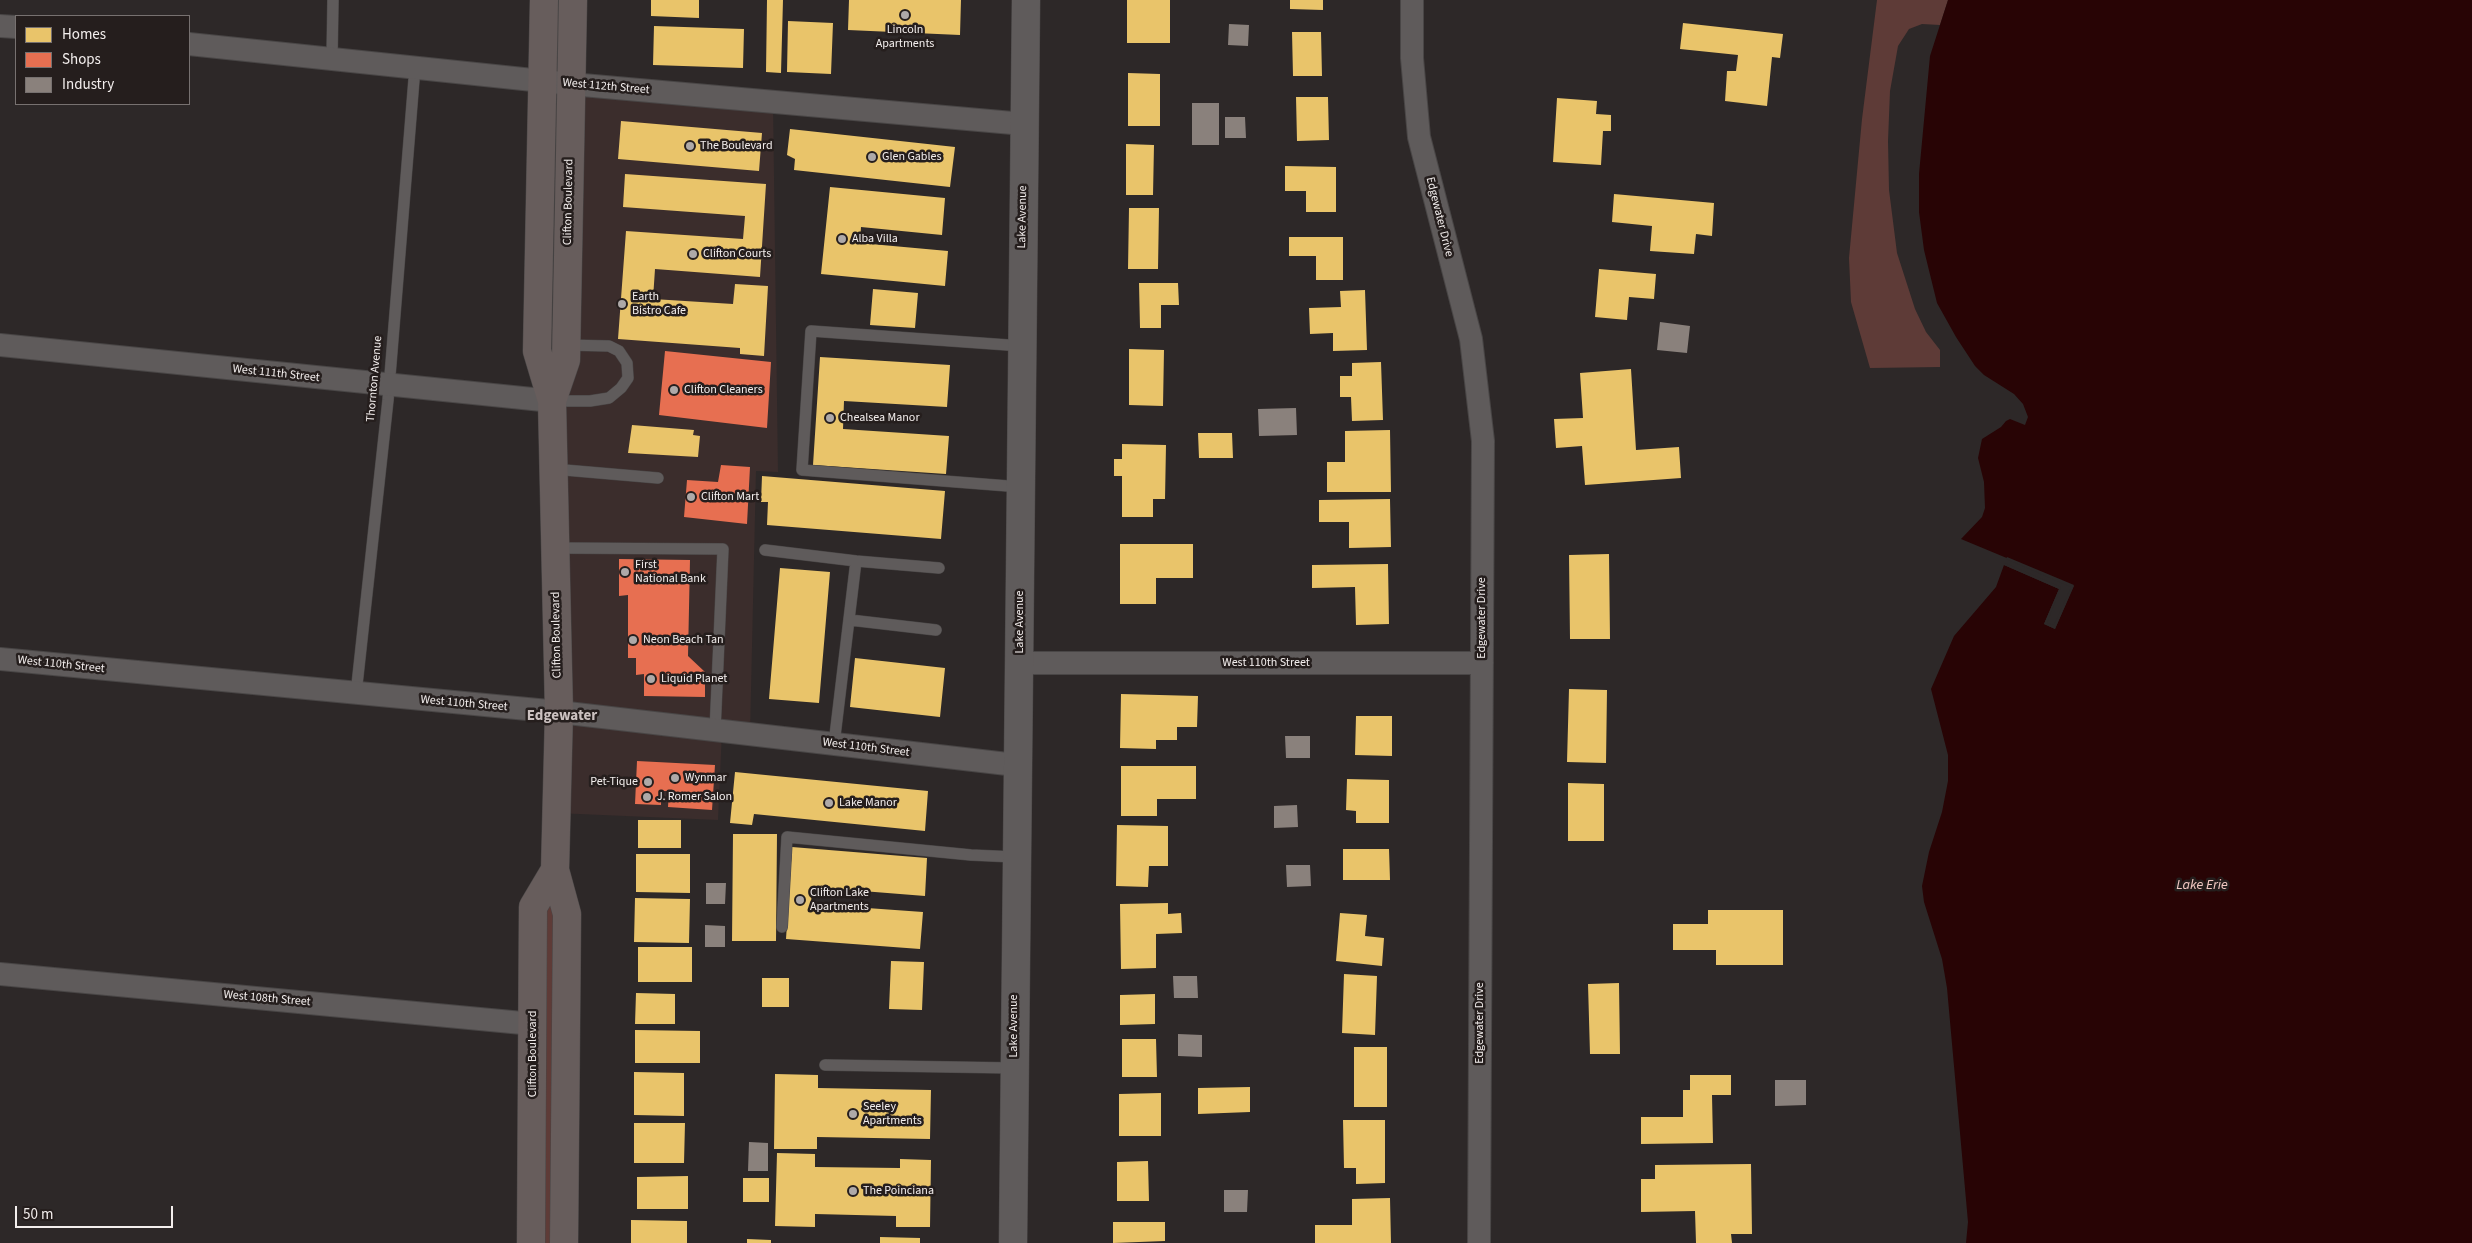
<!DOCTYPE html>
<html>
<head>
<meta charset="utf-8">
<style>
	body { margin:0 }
	#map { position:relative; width:2472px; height:1243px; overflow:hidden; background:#2d2828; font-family:"Source Sans 3",sans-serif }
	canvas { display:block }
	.legend { position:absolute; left:15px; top:15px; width:175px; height:90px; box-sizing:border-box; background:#251e1d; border:1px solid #777170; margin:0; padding:6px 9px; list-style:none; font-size:15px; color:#f3eeed }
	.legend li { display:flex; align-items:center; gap:10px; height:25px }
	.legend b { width:25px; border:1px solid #777170 }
	.scale { position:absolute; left:15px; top:1206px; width:158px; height:22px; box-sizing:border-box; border:2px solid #f3eeed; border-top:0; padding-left:6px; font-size:15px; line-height:18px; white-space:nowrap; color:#f3eeed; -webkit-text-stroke:4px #251e1d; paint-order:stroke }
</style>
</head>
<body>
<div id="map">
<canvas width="2472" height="1243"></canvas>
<ul class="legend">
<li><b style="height:14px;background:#e9c46a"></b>Homes</li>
<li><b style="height:14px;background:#e76f51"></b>Shops</li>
<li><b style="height:14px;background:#8a817c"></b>Industry</li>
</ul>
<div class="scale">50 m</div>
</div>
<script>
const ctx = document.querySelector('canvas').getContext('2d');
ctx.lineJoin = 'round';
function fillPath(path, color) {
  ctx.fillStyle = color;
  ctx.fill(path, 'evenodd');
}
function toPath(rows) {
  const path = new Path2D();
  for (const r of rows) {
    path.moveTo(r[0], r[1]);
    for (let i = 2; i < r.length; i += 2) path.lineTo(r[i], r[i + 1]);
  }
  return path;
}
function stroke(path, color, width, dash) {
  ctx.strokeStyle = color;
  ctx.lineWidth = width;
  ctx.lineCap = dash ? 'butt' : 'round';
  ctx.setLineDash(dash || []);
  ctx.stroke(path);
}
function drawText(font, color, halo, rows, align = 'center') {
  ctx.font = font + ' "Source Sans 3",sans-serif';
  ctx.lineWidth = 5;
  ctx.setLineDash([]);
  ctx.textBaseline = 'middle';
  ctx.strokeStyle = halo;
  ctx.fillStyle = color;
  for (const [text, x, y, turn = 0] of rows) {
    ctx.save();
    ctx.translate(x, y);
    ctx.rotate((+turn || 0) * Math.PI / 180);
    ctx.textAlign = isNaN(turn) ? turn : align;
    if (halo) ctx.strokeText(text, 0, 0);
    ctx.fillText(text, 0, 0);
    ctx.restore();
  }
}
const built = toPath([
	[571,84,773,102,778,472,756,471,750,735,722,732,718,820,556,813]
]);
const green = toPath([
	[1877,0,1948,0,1940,25,1922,24,1909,29,1898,46,1890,91,1888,141,1889,190,1897,253,1915,309,1926,332,1940,350,1940,367,1870,368,1851,302,1849,258,1862,119],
	[555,870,564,1243,531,1243,533,907]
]);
const water = toPath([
	[1948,0,2472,0,2472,1243,1966,1243,1968,1222,1947,988,1942,959,1924,902,1922,886,1929,852,1942,812,1948,781,1948,755,1931,689,1954,636,1996,587,2004,565,2059,589,2044,624,2055,629,2074,586,1961,539,1982,517,1985,508,1984,482,1978,458,1982,439,2001,427,2006,421,2010,419,2025,425,2028,417,2023,404,2014,394,1984,375,1975,366,1956,337,1937,303,1924,250,1919,212,1919,174,1930,56]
]);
const pier = toPath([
	[2007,557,2074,585,2055,629,2044,624,2059,589,2004,565,2005,563,2061,587,2047,623,2054,625,2071,587,2006,559]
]);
const homes = toPath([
	[651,0,699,0,699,18,651,16],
	[767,0,783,0,781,73,766,72],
	[849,0,961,0,960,35,848,30],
	[1127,0,1170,0,1170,43,1127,43],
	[1290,0,1323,0,1323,10,1290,9],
	[788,21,833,23,831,74,787,72],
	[1683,23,1783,34,1780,58,1772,57,1767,106,1725,101,1727,71,1736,71,1738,55,1680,49],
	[654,26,744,29,743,68,653,65],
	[1292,32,1321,32,1322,76,1293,76],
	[1128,73,1160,74,1160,126,1128,126],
	[1296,97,1328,97,1329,140,1297,141],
	[1557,98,1597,101,1596,114,1611,115,1611,131,1603,131,1601,165,1553,162],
	[621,121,762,133,759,171,618,159],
	[790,129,955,147,950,187,794,170,795,159,787,155],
	[1126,144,1154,145,1153,195,1126,195],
	[1285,166,1336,167,1336,212,1306,212,1306,191,1285,191],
	[625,174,766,184,760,277,655,269,653,299,733,304,735,284,768,286,764,356,740,354,740,348,618,339,626,231,743,239,745,216,623,207],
	[830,187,945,198,942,235,861,227,860,243,948,251,945,286,821,274],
	[1614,194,1714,203,1712,236,1696,234,1694,254,1650,251,1652,226,1612,222],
	[1129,208,1159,208,1158,269,1128,269],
	[1289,237,1343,237,1343,280,1316,280,1316,256,1289,256],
	[1599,269,1656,274,1654,299,1629,297,1627,320,1595,317],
	[1139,283,1178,283,1179,305,1161,305,1161,328,1140,328],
	[873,289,918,293,915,328,870,325],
	[1365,290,1367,350,1333,351,1333,333,1310,334,1309,308,1341,307,1340,291],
	[1129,349,1164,350,1163,406,1129,405],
	[820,357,950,365,947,407,844,401,843,429,949,436,946,474,813,465],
	[1381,362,1383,420,1352,421,1351,397,1340,397,1340,376,1352,376,1352,363],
	[1631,369,1636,450,1679,447,1681,478,1585,485,1582,446,1556,448,1554,419,1583,418,1580,373],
	[632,425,694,430,693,435,700,436,698,457,628,453],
	[1390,430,1391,492,1327,492,1327,462,1345,462,1345,431],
	[1198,433,1232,433,1233,458,1199,458],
	[1122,444,1166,445,1165,499,1153,499,1153,517,1122,517,1122,476,1114,476,1114,459,1122,459],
	[762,476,945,491,941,539,767,525,768,502,761,502],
	[1390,499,1391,547,1349,548,1349,522,1319,522,1319,500],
	[1120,544,1193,544,1193,578,1156,578,1156,604,1120,604],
	[1609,554,1610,639,1570,639,1569,555],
	[1388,564,1389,624,1356,625,1355,587,1312,588,1312,565],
	[780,568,830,572,819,703,769,699],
	[855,658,945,668,940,717,850,707],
	[1569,689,1607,690,1606,763,1567,762],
	[1121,694,1198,696,1197,727,1177,727,1177,740,1156,740,1156,749,1120,748],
	[1356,716,1392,716,1392,756,1355,755],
	[1121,766,1196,766,1196,799,1157,799,1157,816,1121,816],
	[735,772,928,791,925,831,754,814,752,825,730,823],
	[1347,779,1389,780,1389,823,1356,823,1356,811,1346,810],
	[1568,783,1604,784,1604,841,1568,841],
	[638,820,681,820,681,848,638,848],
	[1117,825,1168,826,1168,866,1149,866,1148,887,1116,886],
	[733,834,777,834,776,941,732,941],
	[792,847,927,858,925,896,812,887,811,904,923,912,920,949,786,939],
	[1343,849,1389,849,1390,880,1343,880],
	[636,854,690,854,690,893,636,892],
	[635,898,690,899,689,943,634,942],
	[1168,903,1168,914,1181,913,1182,933,1156,934,1156,968,1121,969,1120,904],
	[1708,910,1783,910,1783,965,1716,965,1716,950,1673,950,1673,924,1708,924],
	[1340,913,1367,915,1365,936,1384,938,1382,966,1336,961],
	[638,947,692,947,692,982,638,982],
	[891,961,924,962,922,1010,889,1009],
	[1344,974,1377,976,1375,1035,1342,1033],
	[762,978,789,978,789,1007,762,1007],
	[1619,983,1620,1054,1590,1054,1588,984],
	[636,993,675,994,675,1024,635,1024],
	[1155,994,1155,1024,1120,1025,1120,995],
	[635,1030,700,1031,700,1063,635,1063],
	[1122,1039,1156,1039,1157,1077,1122,1077],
	[1354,1047,1387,1047,1387,1107,1354,1107],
	[634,1072,684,1073,684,1116,634,1115],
	[775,1074,818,1075,818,1088,931,1090,930,1139,817,1137,817,1149,774,1149],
	[1690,1075,1731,1075,1731,1095,1712,1095,1713,1143,1641,1144,1641,1117,1683,1117,1683,1090,1690,1090],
	[1250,1087,1250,1112,1198,1114,1198,1088],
	[1161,1093,1161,1136,1119,1136,1119,1094],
	[1343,1120,1385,1120,1385,1183,1356,1184,1356,1168,1344,1168],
	[634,1123,685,1123,684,1163,634,1163],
	[777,1153,815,1154,815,1167,900,1168,900,1159,931,1160,930,1227,896,1227,896,1216,815,1214,815,1227,775,1226],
	[1148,1161,1149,1201,1117,1201,1117,1162],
	[1751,1164,1752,1234,1731,1234,1732,1243,1696,1243,1695,1211,1641,1212,1641,1179,1655,1179,1655,1165],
	[688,1176,688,1209,637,1209,637,1177],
	[743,1178,769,1178,769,1202,743,1202],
	[1390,1198,1391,1243,1315,1243,1315,1225,1352,1225,1352,1199],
	[631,1220,687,1221,687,1243,631,1243],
	[1113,1222,1165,1222,1165,1241,1113,1243],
	[880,1237,920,1238,920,1243,880,1243],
	[747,1239,771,1240,771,1243,747,1243]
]);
const shops = toPath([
	[665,351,771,362,767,428,659,415],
	[721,465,750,467,747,524,684,517,687,480,718,482],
	[619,559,690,560,688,656,705,672,705,697,644,696,644,674,636,675,636,658,628,658,628,595,619,596],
	[637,761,715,765,712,810,668,807,669,791,661,791,661,805,635,804]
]);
const industry = toPath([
	[1229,24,1249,25,1248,46,1228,45],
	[1192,103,1219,103,1219,145,1192,145],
	[1225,117,1245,117,1246,138,1225,138],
	[1660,322,1690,326,1687,353,1657,350],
	[1296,408,1297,435,1259,436,1258,409],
	[1285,736,1310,736,1310,758,1286,758],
	[1297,805,1298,827,1274,828,1274,806],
	[1286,865,1310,865,1311,886,1287,887],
	[706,883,726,883,725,904,706,904],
	[705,925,725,926,725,947,705,947],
	[1173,976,1197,976,1198,998,1174,998],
	[1178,1034,1202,1035,1202,1057,1178,1056],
	[1775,1080,1806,1080,1806,1105,1775,1106],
	[749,1142,768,1143,768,1171,748,1171],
	[1224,1190,1248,1190,1247,1212,1224,1212]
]);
const service = toPath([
	[332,58,333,0],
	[552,401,590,401,609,398,621,388,628,378,627,363,619,351,609,346,566,345],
	[553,469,658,478],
	[1021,487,802,470,811,331,1022,346],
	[555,548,723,549,715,731],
	[765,550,856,561,834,744],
	[856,561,939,568],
	[850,620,936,630],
	[356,694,388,400,415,67],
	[782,927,787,837,971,855,1015,857],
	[825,1065,1014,1068]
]);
const minor = toPath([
	[1412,0,1412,58,1419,137,1471,339,1483,441,1479,1243],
	[0,26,16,27],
	[189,44,571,84,1024,124],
	[0,345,552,401],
	[0,659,559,712,1016,765],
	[1020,663,1482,663],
	[0,974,533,1024]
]);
const tertiary = toPath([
	[1013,1243,1026,0]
]);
const primary = toPath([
	[544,0,537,351,552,401,559,712,555,870,567,914,564,1243],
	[552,401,566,360,573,0],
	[531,1243,533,907,555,870]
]);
const markers = [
	[905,15,5,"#aea9a8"],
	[690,146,5,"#aea9a8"],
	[872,157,5,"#aea9a8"],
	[842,239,5,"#aea9a8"],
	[693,254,5,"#aea9a8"],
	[622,304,5,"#aea9a8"],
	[674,390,5,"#aea9a8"],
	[830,418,5,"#aea9a8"],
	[691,497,5,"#aea9a8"],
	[625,572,5,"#aea9a8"],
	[633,640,5,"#aea9a8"],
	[651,679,5,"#aea9a8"],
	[675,778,5,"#aea9a8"],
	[648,782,5,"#aea9a8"],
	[647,797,5,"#aea9a8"],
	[829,803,5,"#aea9a8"],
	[800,900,5,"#aea9a8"],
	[853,1114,5,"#aea9a8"],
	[853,1191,5,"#aea9a8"]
];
const poiNames = [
	["Lincoln",905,30,"center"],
	["Apartments",905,44,"center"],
	["The Boulevard",700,146],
	["Glen Gables",882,157],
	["Alba Villa",852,239],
	["Clifton Courts",703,254],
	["Earth",632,297],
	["Bistro Cafe",632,311],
	["Clifton Cleaners",684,390],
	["Chealsea Manor",840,418],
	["Clifton Mart",701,497],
	["First",635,565],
	["National Bank",635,579],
	["Neon Beach Tan",643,640],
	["Liquid Planet",661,679],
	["Wynmar",685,778],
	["Pet-Tique",638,782,"right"],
	["J. Romer Salon",657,797],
	["Lake Manor",839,803],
	["Clifton Lake",810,893],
	["Apartments",810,907],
	["Seeley",863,1107],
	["Apartments",863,1121],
	["The Poinciana",863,1191]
];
const streetNames = [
	["West 112th Street",606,87,5],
	["Clifton Boulevard",569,202,-89],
	["Lake Avenue",1023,217,-89],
	["Edgewater Drive",1439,217,76],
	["West 111th Street",276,374,6],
	["Thornton Avenue",375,379,-85],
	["Edgewater Drive",1482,618,-90],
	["Lake Avenue",1020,622,-90],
	["Clifton Boulevard",557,635,-91],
	["West 110th Street",1266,663],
	["West 110th Street",61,665,6],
	["West 110th Street",464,704,5],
	["West 110th Street",866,748,7],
	["West 108th Street",267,999,5],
	["Edgewater Drive",1480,1023,-90],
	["Lake Avenue",1014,1026,-90],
	["Clifton Boulevard",533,1054,-90]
];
const waterNames = [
	["Lake Erie",2202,886]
];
const quarterNames = [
	["Edgewater",562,717]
];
fillPath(built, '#3b2d2c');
fillPath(green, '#5e3b37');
fillPath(water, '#280405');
fillPath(pier, '#2d2828');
fillPath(homes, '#e9c46a');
fillPath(shops, '#e76f51');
fillPath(industry, '#8a817c');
stroke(service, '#494646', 12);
stroke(minor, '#494646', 24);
stroke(tertiary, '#494646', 29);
stroke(primary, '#494646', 29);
stroke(service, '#5f5b5b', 11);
stroke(minor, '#5f5b5b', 22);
stroke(tertiary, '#5f5b5b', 28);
stroke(primary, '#675d5c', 28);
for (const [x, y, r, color] of markers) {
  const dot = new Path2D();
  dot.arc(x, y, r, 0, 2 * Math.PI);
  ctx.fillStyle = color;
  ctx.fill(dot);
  stroke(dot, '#251e1d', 2);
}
drawText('12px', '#f3eeed', '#251e1d', poiNames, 'left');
drawText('12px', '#f3eeed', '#251e1d', streetNames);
drawText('italic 14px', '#f2c9c3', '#251e1d', waterNames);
drawText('bold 15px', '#cbc1c0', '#251e1d', quarterNames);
</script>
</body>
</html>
